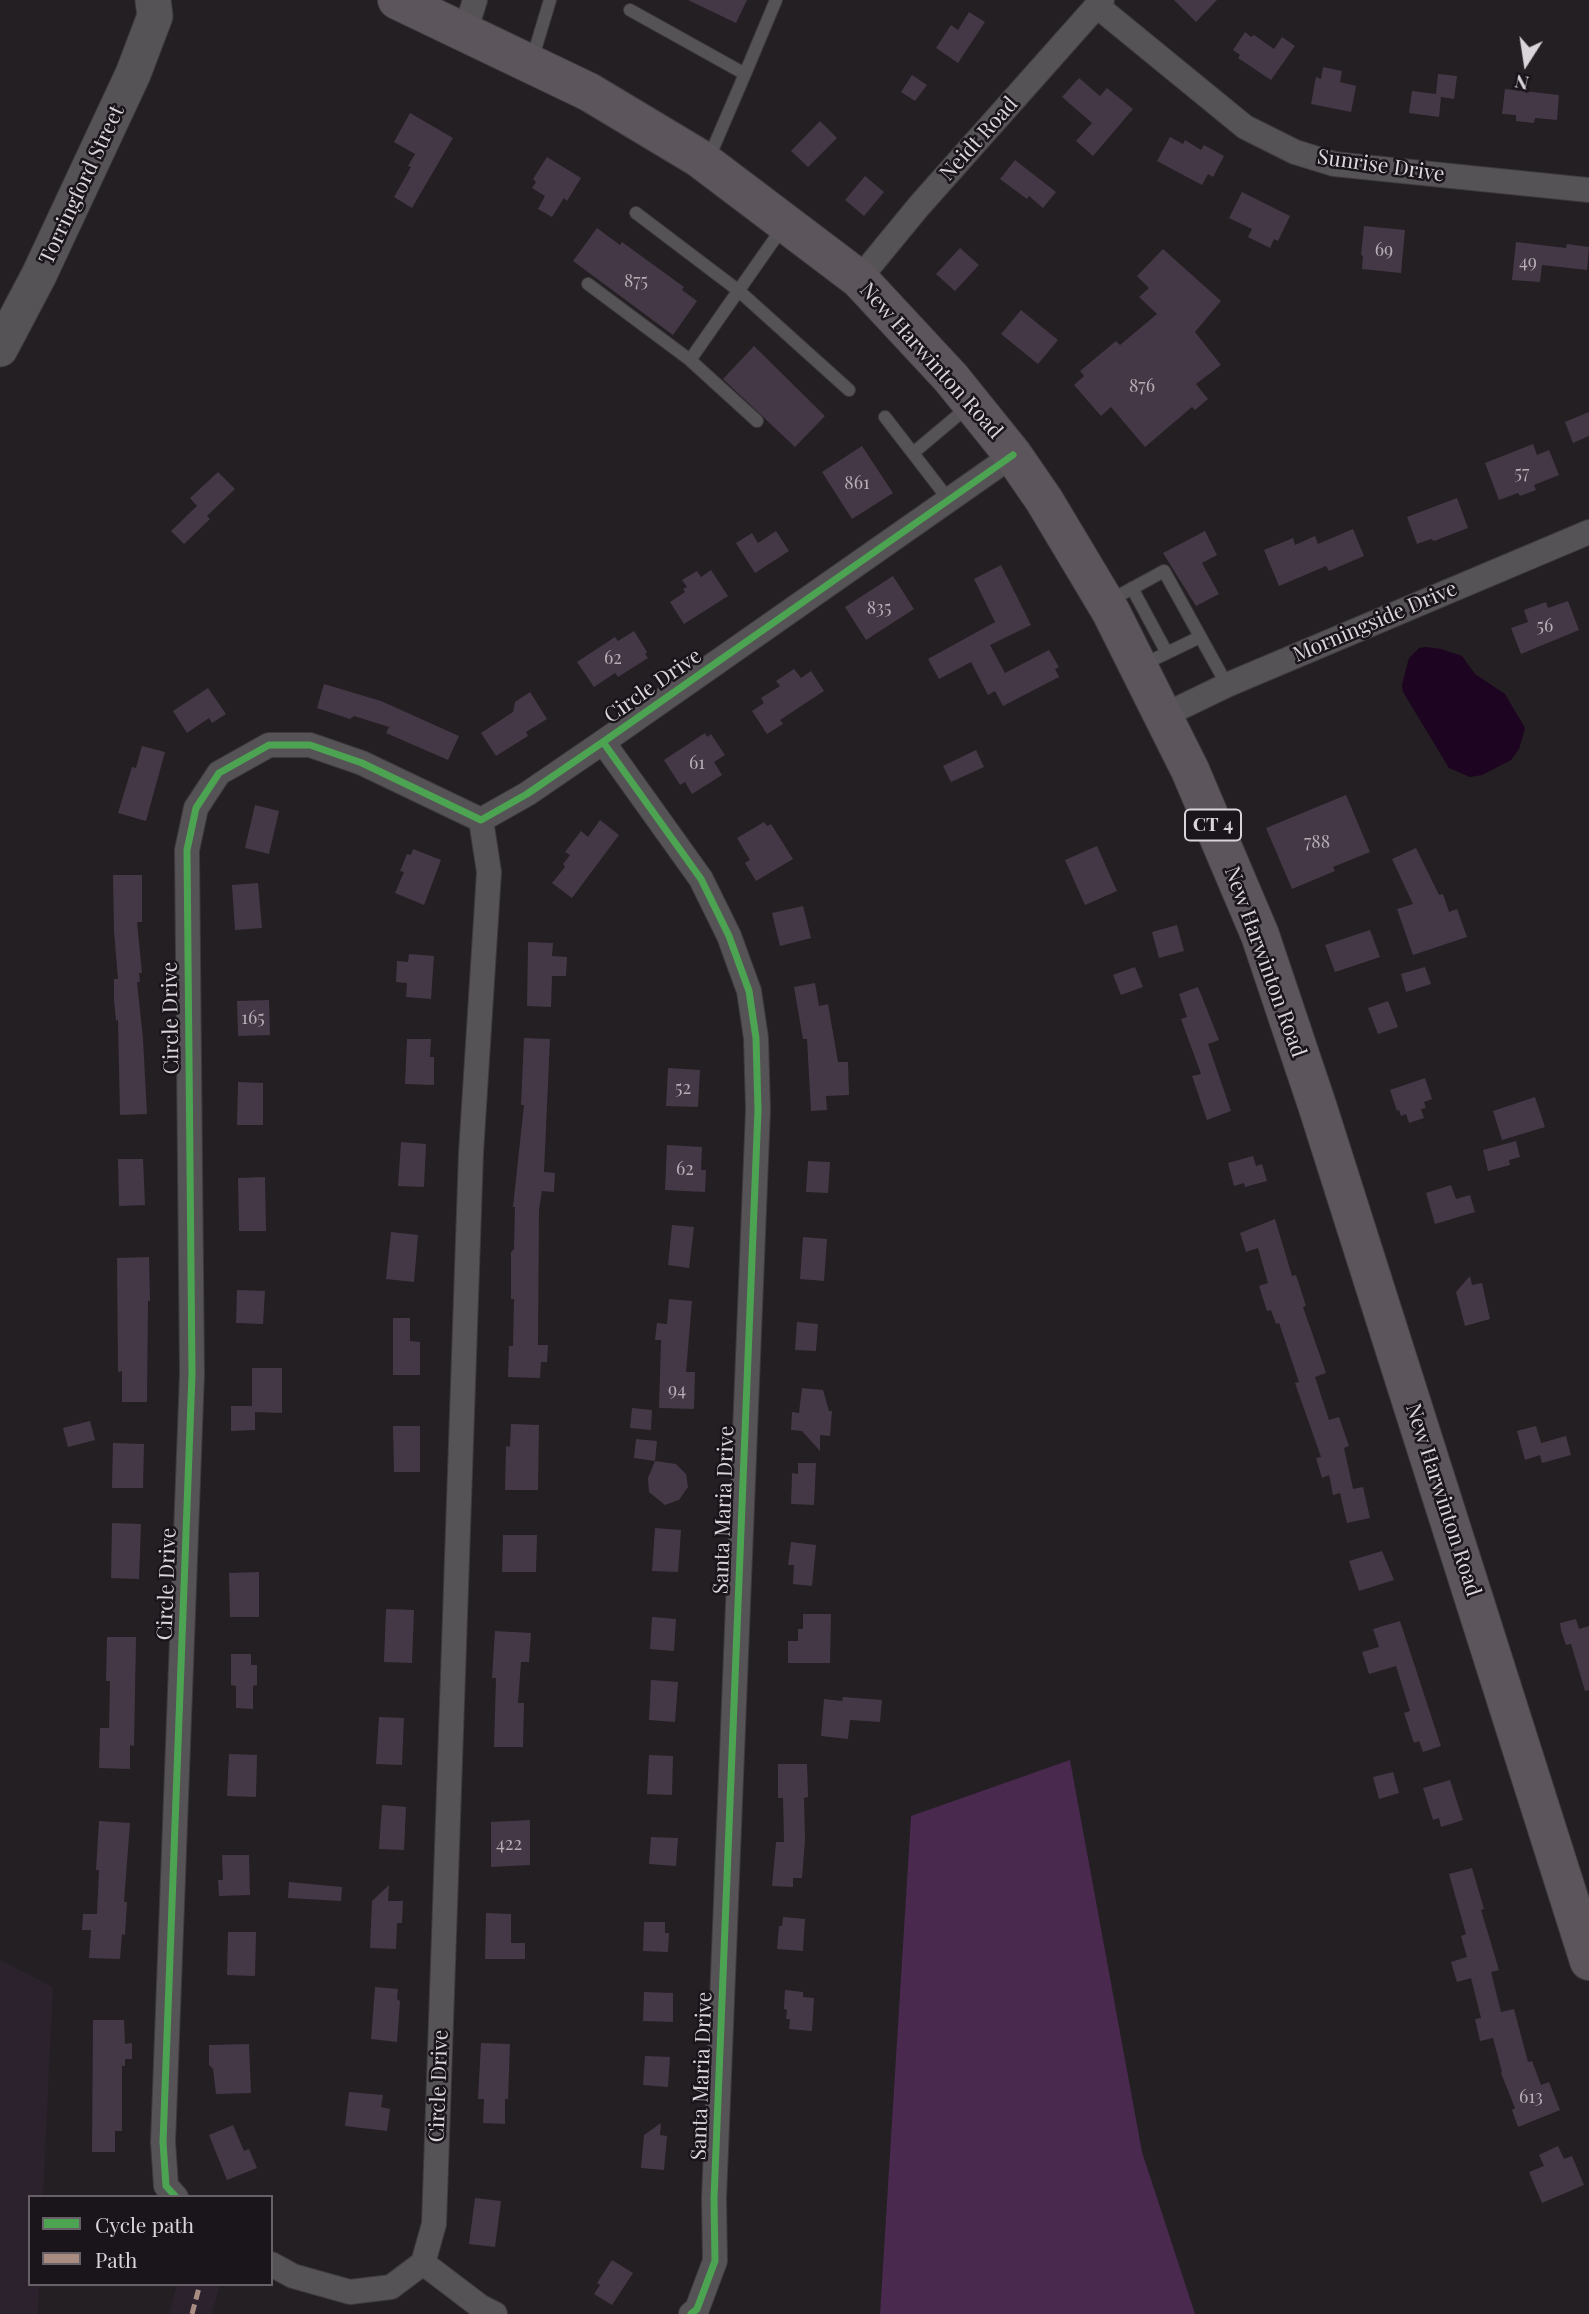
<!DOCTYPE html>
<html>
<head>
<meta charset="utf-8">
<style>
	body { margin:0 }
	#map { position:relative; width:1589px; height:2314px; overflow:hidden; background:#231f23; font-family:"Playfair Display",serif }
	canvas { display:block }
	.legend { position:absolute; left:28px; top:2195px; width:245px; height:91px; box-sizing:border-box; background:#1a141b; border:2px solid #676167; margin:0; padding:9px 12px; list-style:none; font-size:21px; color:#dad5da }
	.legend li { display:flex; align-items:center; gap:14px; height:35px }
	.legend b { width:35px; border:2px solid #676167 }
	.north { position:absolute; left:1491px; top:28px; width:70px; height:70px; -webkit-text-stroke:5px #1a141b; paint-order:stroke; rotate:192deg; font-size:19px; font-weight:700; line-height:28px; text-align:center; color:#dad5da }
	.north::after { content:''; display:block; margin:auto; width:24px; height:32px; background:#dad5da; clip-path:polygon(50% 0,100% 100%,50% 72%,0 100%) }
</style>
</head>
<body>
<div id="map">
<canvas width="1589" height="2314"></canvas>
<ul class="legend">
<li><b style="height:9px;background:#4ca352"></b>Cycle path</li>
<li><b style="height:9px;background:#a88b81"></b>Path</li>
</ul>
<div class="north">N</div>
</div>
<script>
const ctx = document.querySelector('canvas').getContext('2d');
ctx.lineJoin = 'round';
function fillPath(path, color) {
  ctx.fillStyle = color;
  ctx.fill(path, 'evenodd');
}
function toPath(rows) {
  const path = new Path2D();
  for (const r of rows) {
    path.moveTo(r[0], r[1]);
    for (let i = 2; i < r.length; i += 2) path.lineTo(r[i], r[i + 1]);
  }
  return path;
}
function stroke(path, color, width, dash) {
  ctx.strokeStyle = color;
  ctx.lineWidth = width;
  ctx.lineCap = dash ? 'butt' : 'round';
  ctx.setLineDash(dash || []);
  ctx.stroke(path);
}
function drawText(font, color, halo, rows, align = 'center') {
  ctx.font = font + ' "Playfair Display",serif';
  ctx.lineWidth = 5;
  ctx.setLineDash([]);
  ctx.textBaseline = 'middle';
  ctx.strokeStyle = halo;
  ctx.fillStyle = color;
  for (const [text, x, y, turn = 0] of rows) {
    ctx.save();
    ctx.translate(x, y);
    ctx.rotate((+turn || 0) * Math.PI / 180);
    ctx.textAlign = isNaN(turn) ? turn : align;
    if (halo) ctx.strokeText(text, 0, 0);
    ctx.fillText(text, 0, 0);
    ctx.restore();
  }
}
const built = toPath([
	[0,1960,53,1987,43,2197,30,2197,30,2284,39,2284,38,2314,0,2314],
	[177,2284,220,2284,212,2314,169,2314]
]);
const green = toPath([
	[1070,1760,1142,2152,1195,2314,880,2314,911,1816]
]);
const water = toPath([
	[1426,647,1441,649,1462,656,1475,674,1505,694,1525,728,1519,749,1511,760,1482,775,1470,777,1449,768,1403,692,1402,685,1409,658,1419,648]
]);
const building = toPath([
	[688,0,747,0,736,23],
	[1174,0,1217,0,1196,22],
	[969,12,985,22,958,63,936,48,951,25,958,30],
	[1245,32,1251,37,1254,35,1274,49,1282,37,1295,46,1271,80,1238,58,1240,55,1233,50],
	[1323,67,1342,71,1340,82,1356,86,1351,112,1311,104,1316,77,1321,79],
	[1438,74,1457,76,1454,99,1441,97,1439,117,1409,113,1412,91,1436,94],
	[912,75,927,85,915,101,901,92],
	[1079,78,1100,96,1107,88,1133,109,1093,156,1076,141,1092,123,1062,97],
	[1505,89,1559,95,1557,120,1535,118,1534,123,1516,121,1516,115,1502,114],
	[410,113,453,138,412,208,394,197,411,167,408,166,415,154,394,142],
	[820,121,837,138,808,167,791,151],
	[1170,137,1183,144,1185,140,1201,150,1204,145,1224,156,1213,177,1208,174,1202,185,1157,161],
	[547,157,581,178,567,201,564,198,552,217,538,209,545,196,532,188,536,182,533,179],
	[1015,160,1056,192,1043,208,1029,196,1027,199,1000,179],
	[865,176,884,192,864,216,845,200],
	[1242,192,1290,216,1278,241,1274,239,1270,248,1248,237,1252,229,1229,218],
	[1364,226,1405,230,1401,273,1362,269,1363,256,1361,255],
	[597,228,620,245,622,242,684,287,682,290,697,301,673,335,573,261],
	[1516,242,1566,248,1567,244,1589,247,1587,270,1542,265,1540,282,1512,280],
	[960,248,979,265,955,291,936,274],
	[1163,249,1221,301,1195,332,1221,365,1196,384,1208,399,1195,410,1192,407,1145,447,1111,407,1101,416,1074,385,1084,376,1080,371,1116,341,1120,345,1157,314,1139,297,1149,288,1137,276],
	[1021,310,1058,340,1038,364,1001,334],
	[754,346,825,416,795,447,723,379],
	[1589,412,1589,436,1573,443,1565,422],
	[1533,444,1537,455,1549,450,1559,475,1534,485,1536,490,1520,496,1518,493,1499,500,1485,463],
	[862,446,893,493,852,519,822,472],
	[218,472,235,489,207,516,204,513,210,519,184,544,171,531,197,506,190,498],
	[1457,498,1468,528,1434,541,1431,539,1417,544,1407,517],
	[1353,529,1364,556,1329,571,1326,566,1279,586,1264,550,1293,538,1295,545,1315,536,1318,544],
	[776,531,789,551,755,573,736,543,752,533,758,543],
	[1205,531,1217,555,1202,563,1219,594,1196,606,1163,553],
	[1001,565,1031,625,990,645,1005,673,1049,650,1059,667,1055,669,1059,677,1003,706,995,691,988,695,971,662,939,679,928,659,995,622,974,579],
	[711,570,728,596,684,624,670,602,685,592,683,589,687,587,682,580,697,571,701,577],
	[893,576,914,609,866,640,845,607],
	[1568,601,1579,630,1521,654,1511,628,1528,622,1524,610,1546,602,1548,608],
	[634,631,647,652,645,654,648,658,618,677,615,673,594,687,577,662,615,637,618,641],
	[794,669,801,678,811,671,824,691,780,720,783,724,767,734,752,711,764,703,761,698,780,686,776,681],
	[324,684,381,701,459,736,448,760,386,733,389,727,354,716,350,719,317,708],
	[208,688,226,714,212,723,209,718,187,733,173,711],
	[530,692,547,719,526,732,528,736,496,756,481,733,513,712,515,702],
	[705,733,707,737,711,734,725,755,714,762,722,775,692,794,685,782,680,785,664,760],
	[142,746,165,752,146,821,118,813,132,767,136,768],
	[976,750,984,767,951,782,943,766],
	[1346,795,1370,852,1333,867,1335,871,1292,889,1266,828],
	[255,805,279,811,269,854,245,848],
	[600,820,619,835,572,898,552,883,565,867,563,864,570,855,565,852,581,831,588,837],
	[764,822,767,826,771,824,793,859,756,881,745,863,750,860,737,838],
	[1097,846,1117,891,1085,905,1065,860],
	[1416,848,1439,895,1443,894,1449,912,1457,909,1467,937,1413,955,1397,909,1413,904,1392,859],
	[413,849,441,860,424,905,395,893,404,872,400,871,407,854,411,855],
	[113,875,142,875,142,922,137,922,142,973,139,973,140,982,137,982,143,1039,147,1114,120,1115,118,1020,116,1021,114,999,114,979,118,979,114,931],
	[258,883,262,928,235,930,232,885],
	[803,906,811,938,780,946,772,913],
	[1177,925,1184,951,1159,958,1152,932],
	[1370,930,1380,957,1335,972,1325,945],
	[528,942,553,943,552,956,567,957,566,976,552,976,551,1007,527,1006],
	[409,954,434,956,431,999,406,997,407,983,396,982,397,961,408,962],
	[1135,967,1143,987,1121,995,1113,975],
	[1425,967,1431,984,1406,992,1401,974],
	[815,983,819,1006,828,1004,838,1062,848,1062,849,1095,826,1096,827,1110,811,1111,807,1039,803,1039,794,987],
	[1198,987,1219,1040,1208,1044,1231,1111,1207,1120,1192,1076,1201,1074,1181,1019,1187,1017,1179,994],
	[269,1000,270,1035,238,1036,237,1001],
	[1388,1001,1398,1027,1378,1034,1368,1008],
	[524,1038,550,1039,544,1172,555,1173,554,1192,542,1191,539,1209,538,1345,548,1345,547,1362,541,1362,540,1378,508,1377,509,1346,513,1346,514,1299,511,1299,511,1252,514,1249,515,1207,513,1207,524,1105,521,1105],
	[407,1039,431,1039,430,1057,434,1057,434,1085,405,1084],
	[668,1068,700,1070,698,1107,666,1106],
	[1425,1078,1432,1099,1424,1102,1426,1108,1421,1109,1424,1118,1409,1123,1406,1114,1401,1116,1399,1110,1397,1111,1390,1090],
	[238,1082,263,1083,263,1125,237,1125],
	[1535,1097,1545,1127,1502,1140,1493,1111],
	[1516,1141,1520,1157,1509,1160,1510,1165,1488,1171,1483,1150],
	[401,1142,426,1144,424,1187,398,1186],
	[667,1145,702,1147,701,1170,706,1170,705,1192,665,1190],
	[1253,1156,1256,1166,1262,1164,1267,1181,1245,1187,1244,1183,1234,1186,1228,1163],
	[118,1159,143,1159,145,1205,119,1206],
	[808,1161,830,1162,828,1193,806,1192],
	[265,1177,266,1231,239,1231,238,1178],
	[1451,1185,1456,1199,1470,1195,1475,1212,1435,1224,1426,1193],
	[1275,1219,1292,1276,1296,1275,1306,1306,1303,1307,1326,1373,1315,1377,1329,1420,1339,1417,1349,1446,1344,1448,1353,1489,1363,1487,1370,1518,1347,1523,1340,1493,1333,1495,1329,1475,1322,1478,1316,1458,1321,1457,1295,1383,1299,1382,1279,1323,1276,1324,1271,1310,1267,1311,1259,1286,1268,1283,1258,1248,1246,1252,1240,1233],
	[672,1225,694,1227,689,1268,668,1265],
	[391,1232,418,1235,414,1282,386,1279],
	[803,1237,827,1239,824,1281,800,1279],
	[149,1257,150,1301,148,1301,147,1402,122,1402,122,1371,118,1372,117,1258],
	[1470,1276,1472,1285,1482,1283,1490,1319,1465,1326,1456,1292],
	[237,1290,265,1291,263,1324,236,1323],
	[669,1299,692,1301,686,1372,695,1372,694,1409,659,1408,661,1340,655,1340,657,1323,667,1324],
	[393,1318,410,1318,410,1341,420,1342,420,1375,393,1375],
	[797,1322,818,1324,816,1351,795,1350],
	[252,1368,282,1368,282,1413,255,1412,255,1430,231,1431,231,1406,252,1406],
	[802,1388,823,1390,829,1411,832,1411,830,1436,820,1435,820,1451,802,1431,791,1430,792,1412,799,1413],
	[632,1408,652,1410,651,1430,630,1428],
	[90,1421,95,1440,68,1447,63,1428],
	[511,1424,539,1425,538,1490,505,1490,506,1446,510,1447],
	[393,1426,420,1426,420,1472,394,1472],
	[1536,1426,1541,1443,1566,1436,1571,1455,1542,1463,1540,1455,1525,1460,1517,1431],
	[636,1439,657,1441,655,1461,634,1458],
	[113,1443,144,1444,143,1488,112,1488],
	[655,1461,676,1464,686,1474,688,1487,679,1500,665,1505,649,1492,648,1478],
	[798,1463,816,1463,814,1505,791,1504,792,1473,798,1474],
	[112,1523,141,1524,139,1579,111,1578],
	[655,1528,681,1530,678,1572,652,1571],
	[503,1535,537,1535,536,1572,502,1572],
	[791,1542,816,1545,812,1586,793,1584,794,1565,788,1565],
	[1382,1551,1394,1580,1359,1591,1349,1561],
	[259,1572,259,1617,230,1617,229,1573],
	[386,1609,414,1610,412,1663,384,1662],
	[803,1614,831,1614,830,1663,788,1663,788,1641,798,1641,798,1629,803,1629],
	[652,1617,676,1619,674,1651,650,1649],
	[1576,1619,1579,1629,1589,1626,1589,1690,1585,1691,1571,1644,1566,1645,1561,1630,1560,1623],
	[1400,1621,1441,1746,1423,1752,1419,1741,1414,1743,1404,1713,1410,1711,1396,1666,1369,1674,1362,1652,1379,1647,1373,1629],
	[495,1631,531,1633,529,1662,521,1662,518,1703,524,1703,523,1747,494,1747,496,1678,492,1678],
	[107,1637,136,1637,134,1746,130,1745,130,1769,99,1768,100,1728,109,1728,110,1681,106,1681],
	[231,1654,251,1654,251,1665,257,1665,257,1685,253,1686,253,1709,236,1708,236,1686,231,1685],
	[651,1680,678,1682,675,1722,649,1720],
	[843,1697,882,1700,880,1722,850,1720,848,1739,821,1736,824,1699,842,1701],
	[379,1717,404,1718,402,1765,376,1764],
	[229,1754,257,1755,256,1797,227,1796],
	[649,1755,673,1756,672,1795,647,1794],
	[778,1764,807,1764,808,1797,804,1798,805,1840,802,1878,793,1878,793,1887,772,1886,776,1842,784,1842,783,1798,778,1798],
	[1393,1772,1399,1793,1379,1799,1373,1777],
	[1450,1780,1463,1820,1441,1827,1439,1818,1433,1820,1423,1788],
	[382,1805,406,1807,404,1850,379,1849],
	[530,1820,530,1865,491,1867,491,1822],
	[99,1821,130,1823,124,1902,127,1902,125,1935,122,1934,120,1959,89,1958,91,1930,82,1930,83,1914,97,1914,99,1870,96,1870],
	[651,1837,678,1838,676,1866,649,1864],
	[222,1855,249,1855,250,1895,219,1896,218,1880,223,1880],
	[1472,1868,1484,1909,1481,1910,1499,1970,1491,1972,1501,2012,1514,2009,1528,2062,1532,2061,1541,2085,1549,2082,1560,2110,1518,2127,1512,2110,1515,2108,1501,2073,1502,2072,1493,2038,1480,2041,1475,2019,1481,2018,1471,1978,1457,1982,1451,1962,1467,1957,1461,1936,1466,1934,1449,1874],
	[289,1882,342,1887,341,1901,288,1898],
	[389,1885,388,1901,403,1901,402,1923,397,1923,396,1949,370,1948,372,1901],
	[486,1913,511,1914,511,1943,525,1943,525,1959,485,1959],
	[783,1917,805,1919,803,1951,777,1949,779,1926,782,1926],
	[644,1922,665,1922,665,1933,669,1933,668,1952,643,1951],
	[228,1932,256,1932,255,1976,227,1975],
	[375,1987,398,1989,397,1999,400,2001,397,2042,371,2039],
	[785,1990,803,1992,803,1997,814,1998,812,2031,789,2029,790,2019,786,2019,787,2010,784,2009],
	[644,1992,673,1993,673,2022,643,2021],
	[93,2020,124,2020,125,2044,132,2043,132,2059,125,2059,125,2066,122,2066,122,2131,115,2131,115,2152,92,2152],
	[481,2043,510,2044,508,2099,505,2099,505,2124,483,2123,484,2099,478,2099],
	[249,2044,251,2093,216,2094,213,2069,209,2065,209,2045],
	[645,2056,670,2057,668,2087,643,2085],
	[349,2092,383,2095,381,2107,390,2109,387,2131,345,2126],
	[661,2123,660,2135,667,2136,664,2170,641,2168,644,2135],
	[233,2125,244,2151,249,2149,257,2168,227,2180,209,2135],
	[1558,2146,1564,2159,1572,2156,1584,2185,1542,2203,1529,2172,1544,2166,1539,2155],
	[475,2198,501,2201,495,2247,469,2244],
	[612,2260,633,2273,612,2305,594,2294,600,2285,597,2283]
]);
const service = toPath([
	[630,10,745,74,708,160],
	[532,60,550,0],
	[745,74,776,0],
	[636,213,739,291,849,390],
	[588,284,690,360],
	[885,417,949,500],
	[757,421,690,360,783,227],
	[913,453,969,406],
	[1132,588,1167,653],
	[1109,601,1164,571,1227,685],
	[1142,665,1200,637]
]);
const minor = toPath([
	[1097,6,1245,127,1295,152,1334,164,1589,190],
	[465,32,475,0],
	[859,279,919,206,1102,0],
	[1163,716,1227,685,1589,532],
	[603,742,701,879,729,936,749,991,756,1038,758,1110,714,2198,715,2261,697,2309,691,2314],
	[176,2197,166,2186,163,2142,192,1374,187,850,196,808,219,773,269,745,310,745,362,763,481,820,527,794,603,742,1013,455],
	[423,2263,481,2307,495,2314],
	[271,2264,293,2276,350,2292,391,2287,423,2263,434,2224,471,1153,489,872,481,820]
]);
const secondary = toPath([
	[0,349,39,275,133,74,155,16,153,0]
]);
const primary = toPath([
	[397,0,589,92,699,158,859,279,951,378,1013,455,1044,500,1111,612,1190,770,1260,935,1318,1108,1589,1961]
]);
const quiet = toPath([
	[192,2314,200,2284]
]);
const cycleway = toPath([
	[603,742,701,879,729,936,749,991,756,1038,758,1110,714,2198,715,2261,697,2309,691,2314],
	[176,2197,166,2186,163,2142,192,1374,187,850,196,808,219,773,269,745,310,745,362,763,481,820,527,794,603,742,1013,455]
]);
const numberNames = [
	["69",1384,250],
	["49",1528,262],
	["875",636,281],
	["876",1142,386],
	["57",1522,473],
	["861",857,483],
	["835",879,608],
	["56",1545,626],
	["62",613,658],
	["61",697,763],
	["788",1317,842],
	["165",253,1018],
	["52",683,1088],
	["62",685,1169],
	["94",677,1390],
	["422",509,1844],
	["613",1531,2097]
];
const shields = [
	[1213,825,56]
];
const shieldNames = [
	["CT 4",1213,825]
];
const streetNames = [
	["Neidt Road",979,139,-48],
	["Sunrise Drive",1381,166,8],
	["Torringford Street",82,185,-65],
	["New Harwinton Road",931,361,48],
	["Morningside Drive",1375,622,-23],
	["Circle Drive",653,686,-35],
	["New Harwinton Road",1265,962,70],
	["Circle Drive",171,1018,-91],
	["New Harwinton Road",1443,1500,72],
	["Santa Maria Drive",724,1510,-88],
	["Circle Drive",167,1584,-88],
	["Santa Maria Drive",702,2076,-88],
	["Circle Drive",439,2086,-88]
];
fillPath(built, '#2c222d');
fillPath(green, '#49294e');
fillPath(water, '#1d0420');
fillPath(building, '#453846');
stroke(service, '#3d3a3d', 14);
stroke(minor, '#3d3a3d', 26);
stroke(secondary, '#3d3a3d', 37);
stroke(primary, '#3d3a3d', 40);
stroke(service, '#565356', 12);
stroke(minor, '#565356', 24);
stroke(secondary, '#565356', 35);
stroke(primary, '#5c565c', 38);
stroke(quiet, '#a88b81', 5, [10, 5]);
stroke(cycleway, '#4ca352', 7);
drawText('18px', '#b5aeb5', null, numberNames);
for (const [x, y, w] of shields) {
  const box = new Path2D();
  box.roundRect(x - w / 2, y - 15.5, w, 31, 5);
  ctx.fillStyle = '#1a141b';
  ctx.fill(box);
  stroke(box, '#dad5da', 2);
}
drawText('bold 19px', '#dad5da', null, shieldNames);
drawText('21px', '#dad5da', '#1a141b', streetNames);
</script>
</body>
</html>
